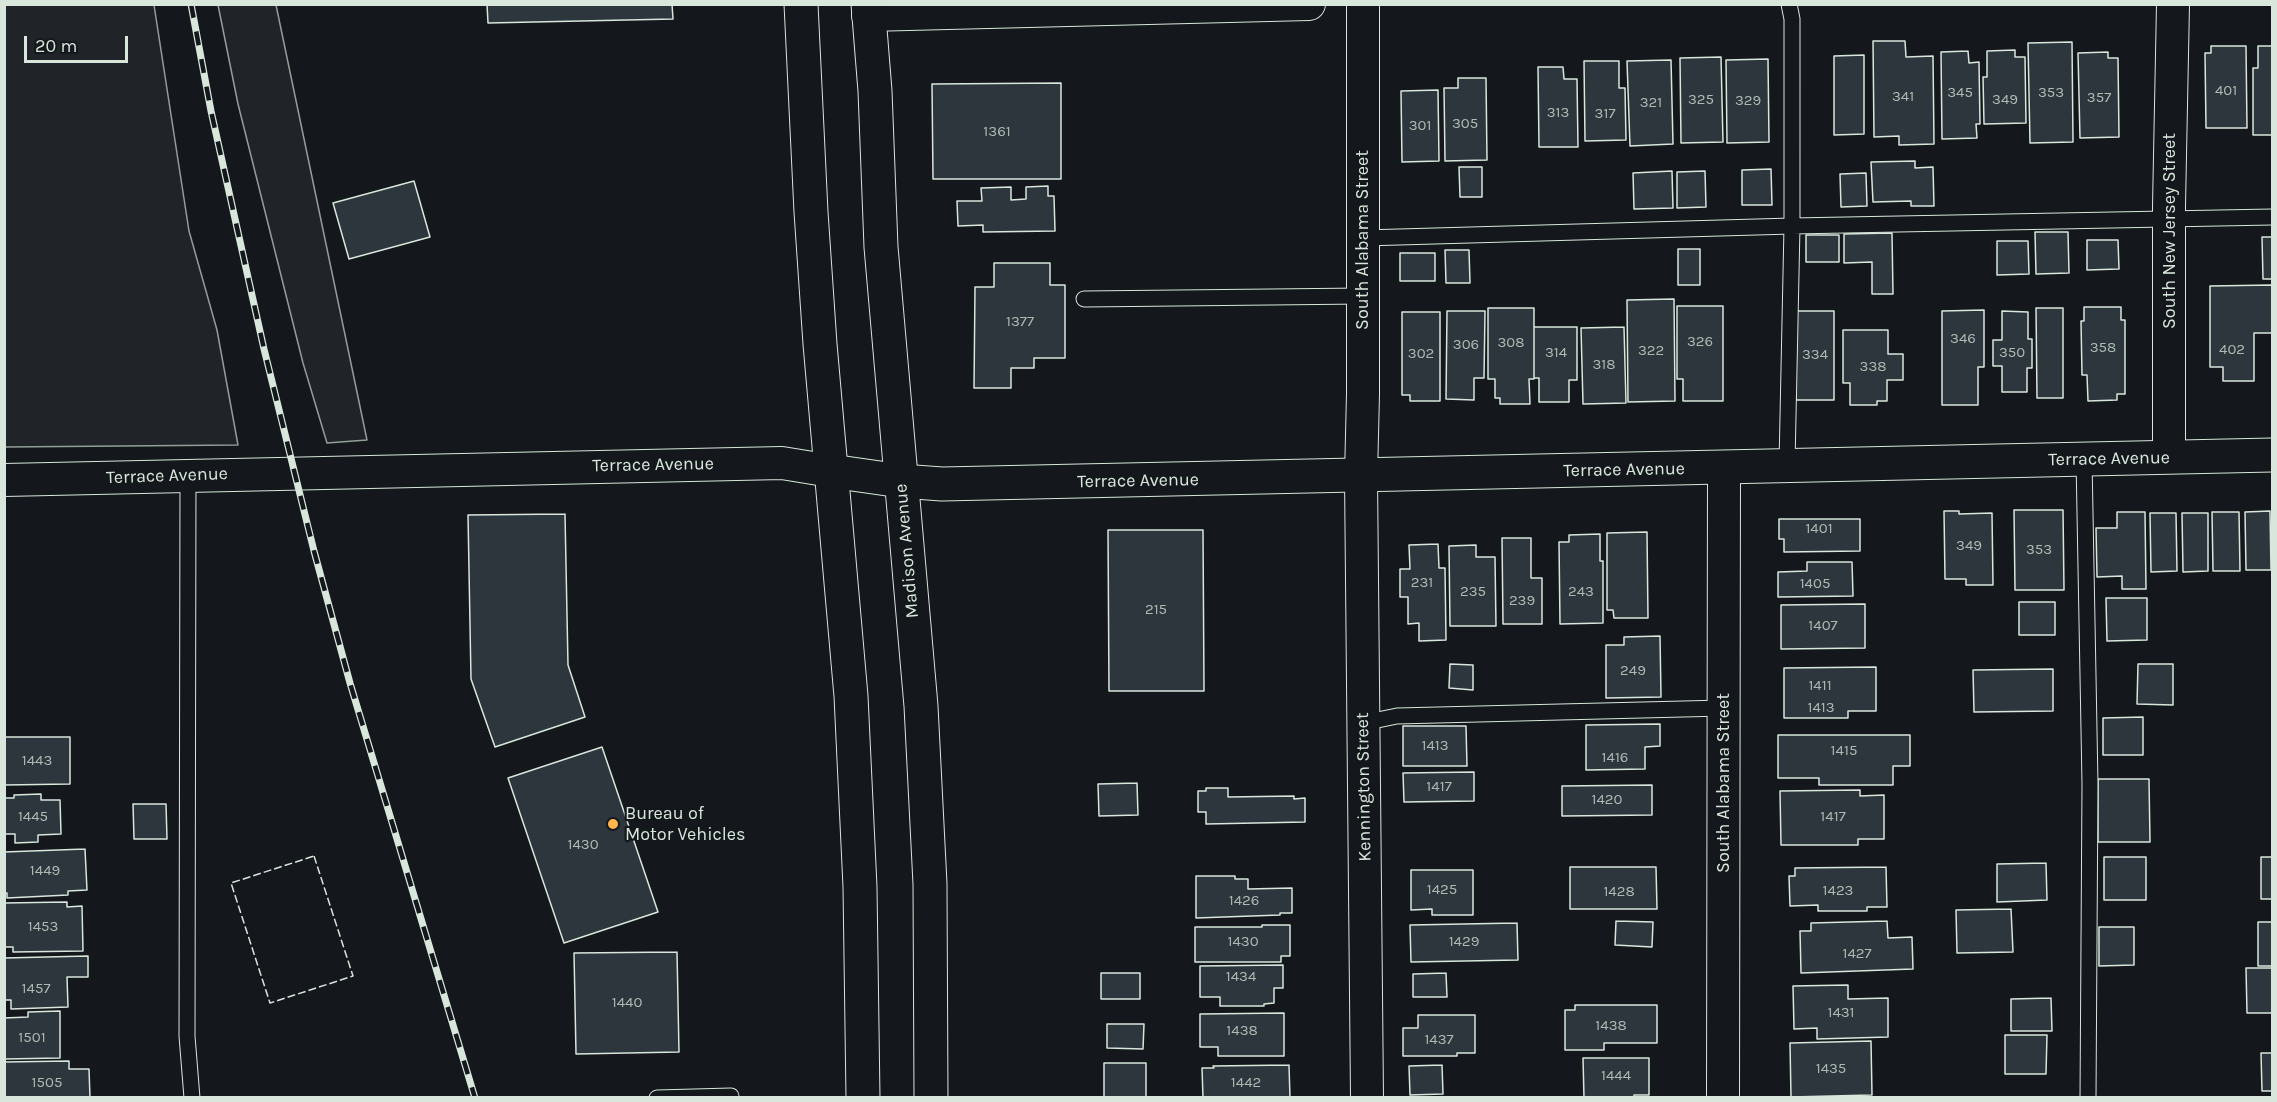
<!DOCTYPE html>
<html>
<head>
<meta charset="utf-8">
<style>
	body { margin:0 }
	#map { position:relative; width:2277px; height:1102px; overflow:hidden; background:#14181c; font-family:Karla,sans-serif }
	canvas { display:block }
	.frame { position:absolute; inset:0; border:6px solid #d8e6dc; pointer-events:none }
	.scale { position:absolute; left:24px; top:36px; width:104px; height:27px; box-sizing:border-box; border:3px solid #d8e6dc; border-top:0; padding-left:8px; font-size:18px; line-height:21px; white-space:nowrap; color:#d8e6dc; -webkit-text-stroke:4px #14181c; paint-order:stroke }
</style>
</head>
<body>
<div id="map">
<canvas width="2277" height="1102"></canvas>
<div class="frame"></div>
<div class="scale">20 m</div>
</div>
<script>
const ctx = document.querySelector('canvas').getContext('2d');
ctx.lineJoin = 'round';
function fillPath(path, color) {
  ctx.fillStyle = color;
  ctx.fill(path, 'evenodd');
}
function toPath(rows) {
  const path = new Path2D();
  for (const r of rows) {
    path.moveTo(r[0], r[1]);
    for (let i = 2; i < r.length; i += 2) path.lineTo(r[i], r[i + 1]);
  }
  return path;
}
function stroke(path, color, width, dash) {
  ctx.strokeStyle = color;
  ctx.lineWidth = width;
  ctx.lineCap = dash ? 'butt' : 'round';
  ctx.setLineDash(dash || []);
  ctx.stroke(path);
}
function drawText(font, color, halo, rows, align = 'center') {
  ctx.font = font + ' Karla,sans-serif';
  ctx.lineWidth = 4.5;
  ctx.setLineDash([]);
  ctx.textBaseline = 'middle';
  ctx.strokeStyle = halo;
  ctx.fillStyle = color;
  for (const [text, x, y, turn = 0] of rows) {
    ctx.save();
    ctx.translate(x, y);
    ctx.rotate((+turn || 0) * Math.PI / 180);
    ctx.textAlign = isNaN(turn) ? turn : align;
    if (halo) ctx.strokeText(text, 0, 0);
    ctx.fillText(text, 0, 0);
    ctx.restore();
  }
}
const green = toPath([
	[4,5,154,5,189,231,217,330,238,445,5,447,4,5],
	[218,5,276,5,367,440,327,443,303,363,238,104,218,5]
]);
const building = toPath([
	[487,4,672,4,673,19,488,23,487,4],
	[1873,41,1905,41,1906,57,1933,56,1934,144,1899,145,1899,136,1874,137,1873,41],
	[2072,42,2073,142,2030,143,2028,43,2072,42],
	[2211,46,2246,46,2247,128,2206,128,2205,53,2211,53,2211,46],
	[2258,46,2272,46,2272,135,2253,135,2253,68,2258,68,2258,46],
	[2015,50,2015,57,2025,57,2026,123,1984,124,1983,77,1987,77,1987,51,2015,50],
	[1968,51,1969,63,1979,62,1980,124,1976,124,1977,138,1942,139,1941,52,1968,51],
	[2108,52,2108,58,2118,58,2119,137,2080,138,2078,53,2108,52],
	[1864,55,1864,134,1834,135,1834,56,1864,55],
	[1721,57,1723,142,1681,143,1680,58,1721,57],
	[1768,59,1769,142,1727,143,1726,60,1768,59],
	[1671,60,1673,144,1630,146,1627,61,1671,60],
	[1584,61,1619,61,1619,88,1625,88,1626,140,1585,141,1584,61],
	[1538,67,1563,67,1564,79,1577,79,1578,147,1539,147,1538,67],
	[1458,78,1486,78,1487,160,1445,161,1444,88,1458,88,1458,78],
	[1061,83,1061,179,933,179,932,84,1061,83],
	[1438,90,1439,161,1402,162,1401,91,1438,90],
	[1915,161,1915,168,1933,167,1934,206,1911,206,1911,201,1873,202,1871,162,1915,161],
	[1459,167,1482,167,1482,197,1460,197,1459,167],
	[1771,169,1772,205,1742,205,1742,170,1771,169],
	[1672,171,1673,208,1634,209,1633,173,1672,171],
	[1705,171,1706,207,1677,208,1677,172,1705,171],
	[1866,173,1867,206,1841,207,1840,174,1866,173],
	[414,181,430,237,349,259,333,203,414,181],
	[1048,186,1048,196,1054,196,1055,231,983,232,983,225,958,226,957,201,982,201,981,188,1011,187,1011,200,1026,199,1026,187,1048,186],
	[2035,232,2068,232,2069,273,2036,274,2035,232],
	[1892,233,1893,294,1872,294,1872,262,1844,263,1844,234,1892,233],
	[1806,235,1839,235,1839,262,1806,262,1806,235],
	[2262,237,2272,237,2272,279,2263,279,2262,237],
	[2087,240,2118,240,2119,269,2087,270,2087,240],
	[1997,241,2028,241,2029,274,1997,275,1997,241],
	[1678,249,1700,249,1700,285,1678,285,1678,249],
	[1445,250,1469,250,1470,283,1446,283,1445,250],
	[1400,253,1435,253,1435,281,1400,281,1400,253],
	[994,263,1050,263,1050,285,1065,285,1065,358,1034,358,1034,368,1011,368,1011,388,974,388,975,287,994,287,994,263],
	[2272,285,2272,333,2254,333,2254,381,2223,381,2223,367,2210,367,2210,286,2272,285],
	[1674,299,1675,401,1628,402,1627,300,1674,299],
	[1677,306,1723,306,1723,401,1683,401,1683,379,1677,379,1677,306],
	[2084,307,2121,307,2121,320,2125,320,2125,394,2117,394,2117,400,2088,401,2087,375,2082,375,2081,321,2084,321,2084,307],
	[1488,308,1534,308,1534,379,1529,379,1530,404,1500,404,1500,398,1495,398,1495,379,1488,379,1488,308],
	[2036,308,2063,308,2063,398,2037,398,2036,308],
	[1984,310,1984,367,1978,367,1978,405,1942,405,1942,311,1984,310],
	[1447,311,1485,311,1484,378,1474,378,1474,400,1446,399,1447,311],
	[1796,311,1834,311,1834,400,1796,400,1796,311],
	[2002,311,2028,312,2028,339,2032,339,2032,368,2027,368,2027,392,2002,392,2002,366,1993,366,1993,340,2002,340,2002,311],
	[1402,312,1440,312,1440,401,1410,401,1410,395,1402,395,1402,312],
	[1534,327,1577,327,1577,380,1569,380,1569,402,1539,402,1539,378,1534,378,1534,327],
	[1624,327,1626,403,1583,404,1581,328,1624,327],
	[1843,330,1888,330,1888,354,1903,354,1903,380,1887,380,1887,401,1877,401,1877,405,1850,405,1850,383,1843,383,1843,330],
	[2014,510,2063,510,2064,590,2015,590,2014,510],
	[1944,511,1959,511,1959,514,1992,513,1993,585,1966,585,1966,579,1945,579,1944,511],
	[2270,511,2271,570,2246,570,2245,512,2270,511],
	[2117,512,2145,512,2146,589,2122,589,2122,576,2097,577,2096,528,2117,528,2117,512],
	[2212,512,2239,512,2240,571,2213,571,2212,512],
	[2150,513,2176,513,2177,571,2151,572,2150,513],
	[2182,513,2208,513,2208,571,2183,572,2182,513],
	[565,514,568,665,585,717,495,747,471,679,468,515,565,514],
	[1779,519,1860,519,1860,551,1784,552,1784,539,1779,539,1779,519],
	[1108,530,1203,530,1204,691,1109,691,1108,530],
	[1647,532,1648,618,1614,618,1613,610,1607,610,1607,533,1647,532],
	[1600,534,1600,561,1603,561,1603,623,1560,624,1559,542,1569,542,1569,535,1600,534],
	[1502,538,1531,538,1531,578,1542,578,1542,624,1503,624,1502,538],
	[1438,544,1439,568,1445,568,1446,640,1419,641,1419,623,1408,624,1408,597,1400,597,1400,569,1410,569,1409,545,1438,544],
	[1476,545,1476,557,1495,557,1496,626,1450,626,1449,546,1476,545],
	[1807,562,1852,562,1853,596,1778,597,1778,572,1807,571,1807,562],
	[2106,598,2147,598,2147,640,2107,641,2106,598],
	[2019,602,2055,602,2055,635,2019,635,2019,602],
	[1865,604,1865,648,1781,649,1781,605,1865,604],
	[1660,636,1661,697,1606,698,1606,645,1624,645,1624,637,1660,636],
	[1450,664,1473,665,1473,690,1449,688,1450,664],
	[2138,664,2173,664,2173,705,2137,704,2138,664],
	[1876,667,1876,711,1848,711,1848,718,1784,718,1784,668,1876,667],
	[2053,669,2053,711,1974,712,1973,670,2053,669],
	[2143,717,2143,755,2103,755,2103,718,2143,717],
	[1660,724,1660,746,1645,747,1645,769,1586,770,1586,725,1660,724],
	[1403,726,1466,726,1467,766,1403,766,1403,726],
	[1778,735,1910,735,1910,766,1893,766,1893,785,1819,785,1819,778,1778,778,1778,735],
	[4,737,70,737,70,784,4,785,4,737],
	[602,747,658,912,564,943,508,778,602,747],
	[1474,772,1474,801,1404,802,1403,773,1474,772],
	[2098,779,2149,779,2150,842,2098,842,2098,779],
	[1137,783,1138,815,1099,816,1098,784,1137,783],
	[1652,785,1652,815,1562,816,1562,786,1652,785],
	[1206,788,1228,788,1228,797,1294,796,1294,799,1305,798,1305,822,1206,824,1206,812,1198,812,1198,791,1206,791,1206,788],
	[1860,790,1860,796,1884,795,1884,839,1858,839,1858,845,1781,845,1780,791,1860,790],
	[41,794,41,800,60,800,61,834,38,835,38,842,15,843,15,834,4,834,4,798,14,798,14,795,41,794],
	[133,804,166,804,167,839,134,839,133,804],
	[85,849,87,890,68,891,68,895,7,898,7,893,4,893,4,852,85,849],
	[2104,857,2146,857,2146,900,2104,900,2104,857],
	[2261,857,2272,857,2272,899,2261,899,2261,857],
	[2046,863,2047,900,1997,902,1997,864,2046,863],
	[1570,867,1656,867,1657,909,1570,909,1570,867],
	[1886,867,1887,907,1867,907,1867,911,1818,911,1818,905,1790,906,1789,876,1795,876,1795,868,1886,867],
	[1411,870,1473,870,1473,915,1432,915,1432,909,1411,910,1411,870],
	[1196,876,1235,876,1235,879,1248,879,1248,889,1292,888,1292,913,1280,913,1280,915,1196,918,1196,876],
	[67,902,67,907,82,906,83,951,13,952,13,947,4,947,4,903,67,902],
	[2011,909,2013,952,1957,953,1956,910,2011,909],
	[1616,921,1653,922,1652,947,1615,945,1616,921],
	[1887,921,1888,938,1912,937,1913,969,1801,973,1800,931,1811,931,1811,923,1887,921],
	[2258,922,2272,922,2272,966,2258,966,2258,922],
	[1517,923,1518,960,1411,962,1410,925,1517,923],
	[1262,925,1290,925,1290,956,1281,956,1281,962,1195,962,1195,927,1262,927,1262,925],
	[2099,927,2134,927,2134,965,2099,966,2099,927],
	[677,952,679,1052,576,1054,574,953,677,952],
	[88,956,88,977,67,977,68,1007,11,1009,11,1000,4,1000,4,958,88,956],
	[1283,965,1283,988,1274,988,1274,1003,1264,1004,1264,1006,1220,1006,1220,997,1200,997,1200,966,1283,965],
	[2246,968,2272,968,2272,1013,2247,1013,2246,968],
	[1101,973,1140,973,1140,999,1101,999,1101,973],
	[1446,973,1447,997,1413,997,1413,974,1446,973],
	[1848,985,1848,999,1888,998,1888,1037,1817,1039,1817,1028,1794,1029,1793,986,1848,985],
	[2051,998,2052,1031,2011,1031,2011,999,2051,998],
	[1575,1005,1657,1005,1657,1043,1604,1043,1604,1050,1565,1050,1565,1010,1575,1010,1575,1005],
	[60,1011,60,1058,4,1059,4,1018,28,1017,28,1012,60,1011],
	[1284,1013,1284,1056,1218,1056,1218,1047,1200,1047,1200,1014,1284,1013],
	[1418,1015,1475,1015,1475,1053,1457,1053,1457,1056,1403,1056,1403,1028,1418,1028,1418,1015],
	[1107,1024,1144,1024,1143,1049,1107,1048,1107,1024],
	[2005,1035,2047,1035,2046,1074,2005,1074,2005,1035],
	[1871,1041,1872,1095,1791,1097,1790,1043,1871,1041],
	[2261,1053,2272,1053,2272,1091,2262,1091,2261,1053],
	[1583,1058,1649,1058,1649,1095,1634,1095,1634,1098,1584,1098,1583,1058],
	[69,1061,69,1069,89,1069,90,1098,4,1098,4,1062,69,1061],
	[1104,1063,1146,1063,1146,1098,1104,1098,1104,1063],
	[1289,1065,1290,1098,1203,1098,1202,1068,1214,1068,1213,1066,1289,1065],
	[1442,1065,1443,1094,1410,1095,1409,1066,1442,1065]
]);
const service = toPath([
	[1363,238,1792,226,2272,217],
	[1084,299,1363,296],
	[2084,459,2090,784,2088,1098],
	[1787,464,1792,226,1792,19,1789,4],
	[188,475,187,1036,192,1098],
	[1363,723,1397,716,1724,708],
	[657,1098,731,1096]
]);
const minor = toPath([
	[1363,4,1363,394,1361,476,1367,1098],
	[868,15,1309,4],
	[2169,457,2169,206,2173,4],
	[4,480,782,463,831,471],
	[1723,1098,1724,468]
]);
const tertiary = toPath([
	[831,471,901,481,942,484,2272,455]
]);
const primary = toPath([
	[801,4,811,212,820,344,851,696,860,887,863,1098],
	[868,4,875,91,881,247,921,706,930,884,931,1098]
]);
const rail = toPath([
	[191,4,211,111,264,349,314,551,350,683,475,1098]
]);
const fence = toPath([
	[314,856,353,976,270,1003,231,883,314,856]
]);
const markers = [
	[613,824,6,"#ffb74d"]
];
const numberNames = [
	["401",2226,91],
	["345",1960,93],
	["353",2051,93],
	["341",1903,97],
	["357",2099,98],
	["325",1701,100],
	["349",2005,100],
	["329",1748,101],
	["321",1651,103],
	["313",1558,113],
	["317",1605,114],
	["305",1465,124],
	["301",1420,126],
	["1361",997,132],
	["1377",1020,322],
	["346",1963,339],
	["326",1700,342],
	["308",1511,343],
	["306",1466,345],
	["358",2103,348],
	["402",2232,350],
	["322",1651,351],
	["314",1556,353],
	["350",2012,353],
	["302",1421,354],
	["334",1815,355],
	["318",1604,365],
	["338",1873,367],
	["1401",1819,529],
	["349",1969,546],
	["353",2039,550],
	["231",1422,583],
	["1405",1815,584],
	["235",1473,592],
	["243",1581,592],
	["239",1522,601],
	["215",1156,610],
	["1407",1823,626],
	["249",1633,671],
	["1411",1820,686],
	["1413",1821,708],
	["1413",1435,746],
	["1415",1844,751],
	["1416",1615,758],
	["1443",37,761],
	["1417",1439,787],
	["1420",1607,800],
	["1445",33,817],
	["1417",1833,817],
	["1430",583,845],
	["1449",45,871],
	["1425",1442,890],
	["1423",1838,891],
	["1428",1619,892],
	["1426",1244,901],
	["1453",43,927],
	["1430",1243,942],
	["1429",1464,942],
	["1427",1857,954],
	["1434",1241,977],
	["1457",36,989],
	["1440",627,1003],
	["1431",1841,1013],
	["1438",1611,1026],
	["1438",1242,1031],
	["1501",32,1038],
	["1437",1439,1040],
	["1435",1831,1069],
	["1444",1616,1076],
	["1505",47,1083],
	["1442",1246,1083]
];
const streetNames = [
	["South New Jersey Street",2170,231,-90],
	["South Alabama Street",1363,240,-90],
	["Terrace Avenue",2109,459,-1],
	["Terrace Avenue",653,465,-1],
	["Terrace Avenue",1624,470,-1],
	["Terrace Avenue",167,476,-2],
	["Terrace Avenue",1138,481,-1],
	["Madison Avenue",907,551,-95],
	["South Alabama Street",1724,783,-90],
	["Kennington Street",1364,787,-91]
];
const poiNames = [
	["Bureau of",625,814],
	["Motor Vehicles",625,835]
];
fillPath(green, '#202428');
stroke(green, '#939e99', 1.5);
fillPath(building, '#2c363c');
stroke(building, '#d8e6dc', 1.5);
stroke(service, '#d8e6dc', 17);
stroke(minor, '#d8e6dc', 34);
stroke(tertiary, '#d8e6dc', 35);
stroke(primary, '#d8e6dc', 35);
stroke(service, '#14181c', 15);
stroke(minor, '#14181c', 32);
stroke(tertiary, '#14181c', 33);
stroke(primary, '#14181c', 33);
stroke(rail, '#d8e6dc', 7);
stroke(rail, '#14181c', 4.5, [14]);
stroke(fence, '#d8e6dc', 1.5, [8, 3]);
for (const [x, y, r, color] of markers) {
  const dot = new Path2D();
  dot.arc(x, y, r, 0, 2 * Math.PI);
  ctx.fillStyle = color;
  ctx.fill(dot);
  stroke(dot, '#14181c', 2);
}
drawText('15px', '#adbab4', null, numberNames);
drawText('18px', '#d8e6dc', '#14181c', streetNames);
drawText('18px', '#d8e6dc', '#14181c', poiNames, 'left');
</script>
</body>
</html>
